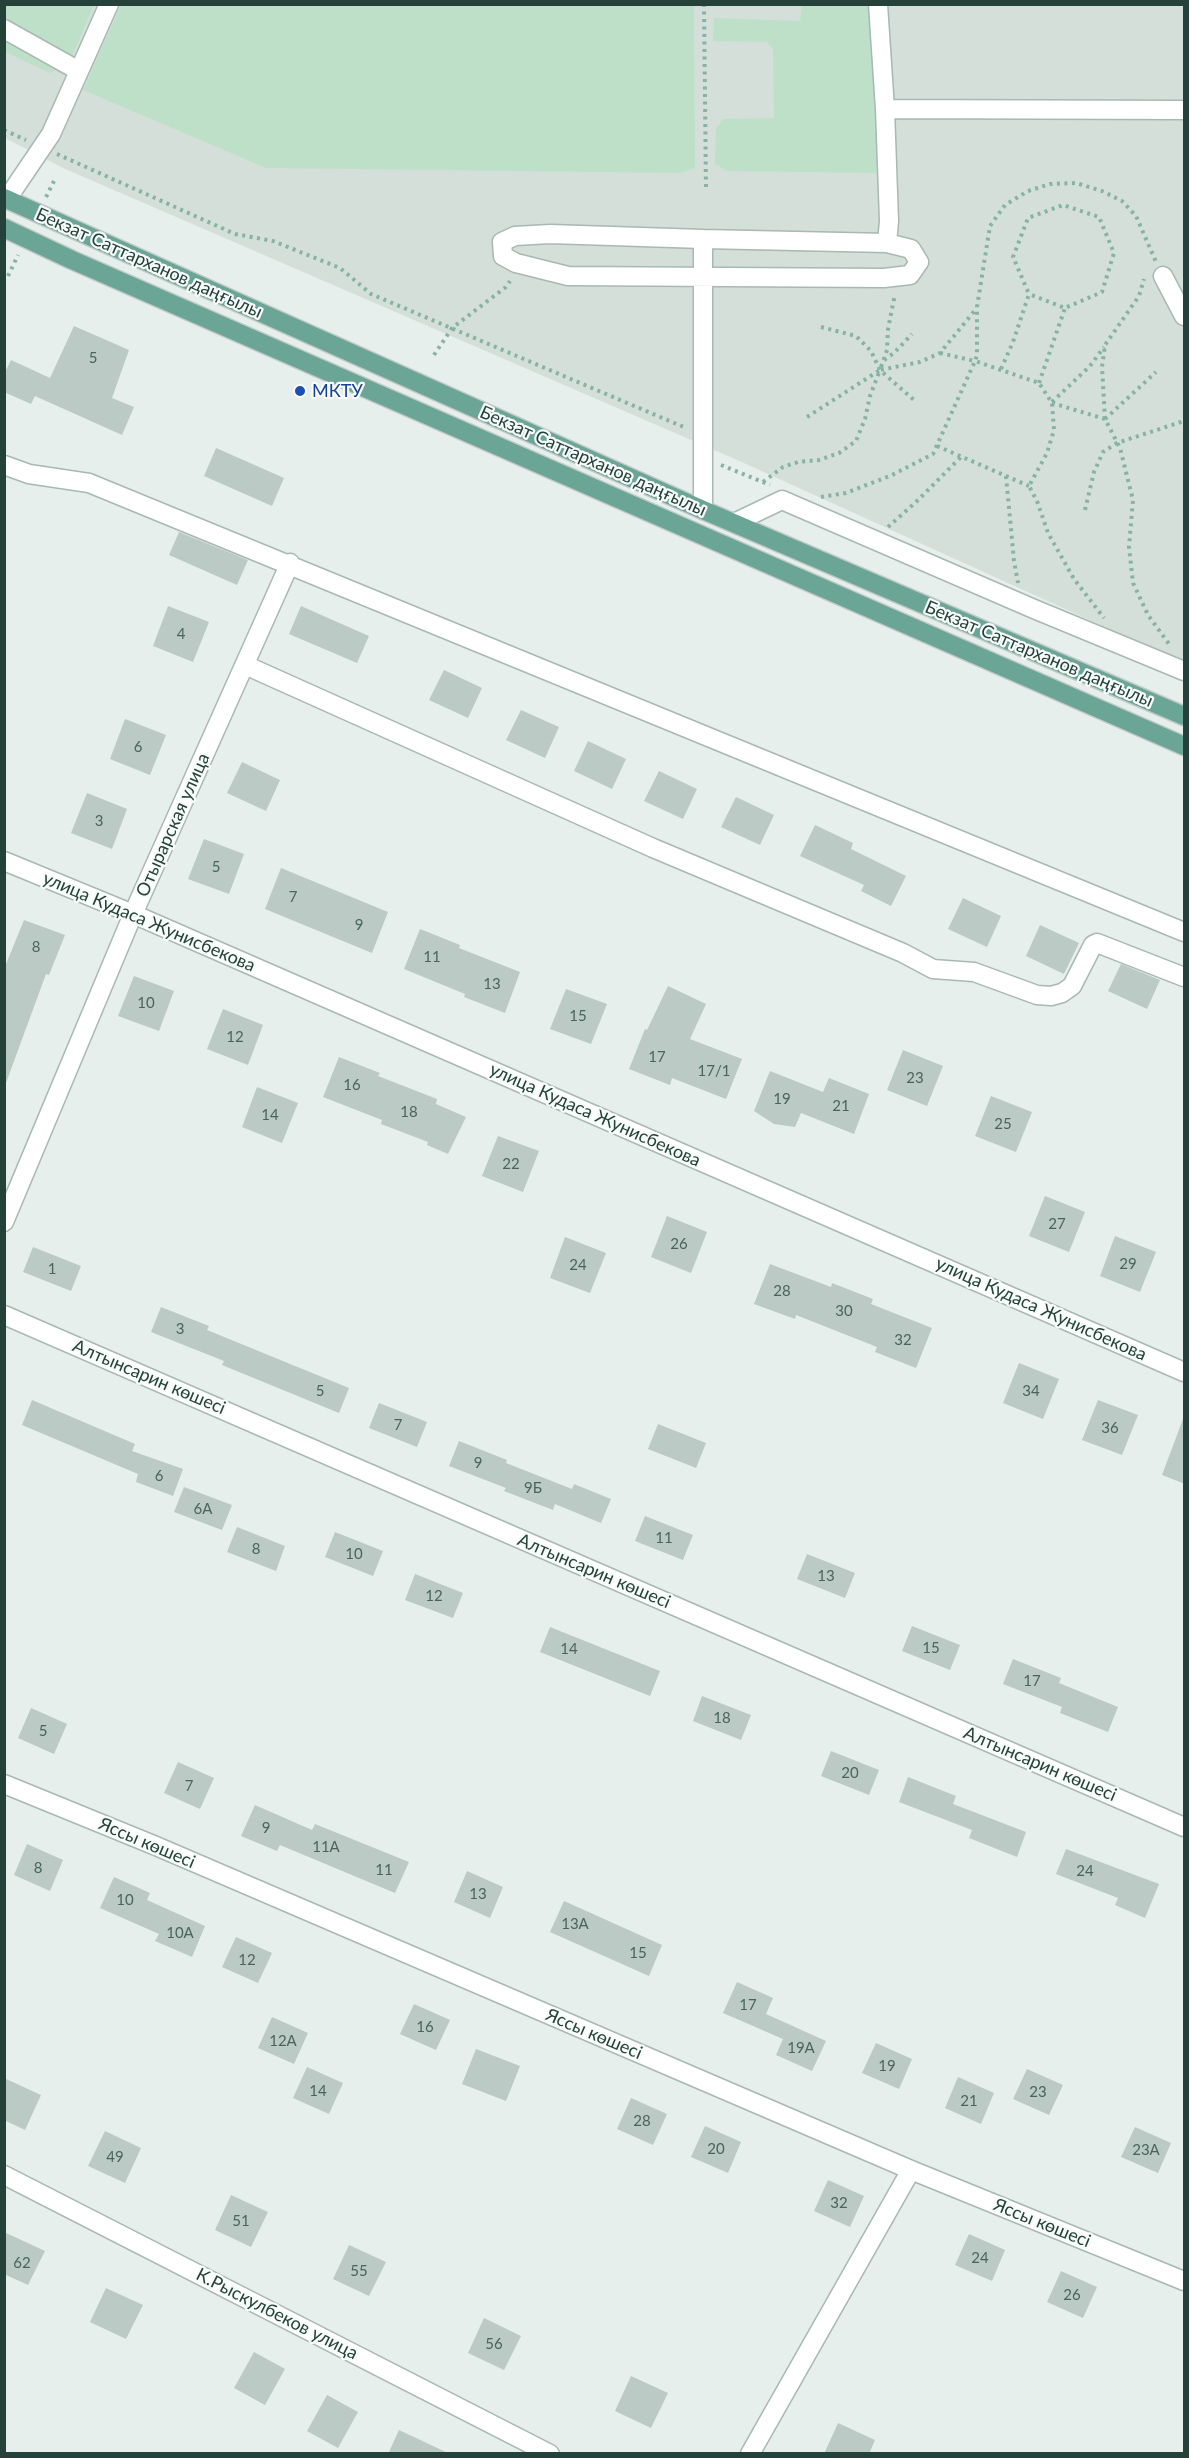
<!DOCTYPE html>
<html>
<head>
<meta charset="utf-8">
<style>
	body { margin:0 }
	#map { position:relative; width:1189px; height:2458px; overflow:hidden; background:#e6efeb; font-family:Lato,sans-serif }
	canvas { display:block }
	.frame { position:absolute; inset:0; border:6px solid #24423a; pointer-events:none }
</style>
</head>
<body>
<div id="map">
<canvas width="1189" height="2458"></canvas>
<div class="frame"></div>
</div>
<script>
const ctx = document.querySelector('canvas').getContext('2d');
ctx.lineJoin = 'round';
function fillPath(path, color) {
  ctx.fillStyle = color;
  ctx.fill(path, 'evenodd');
}
function toPath(rows) {
  const path = new Path2D();
  for (const r of rows) {
    path.moveTo(r[0], r[1]);
    for (let i = 2; i < r.length; i += 2) path.lineTo(r[i], r[i + 1]);
  }
  return path;
}
function stroke(path, color, width, dash) {
  ctx.strokeStyle = color;
  ctx.lineWidth = width;
  ctx.lineCap = dash ? 'butt' : 'round';
  ctx.setLineDash(dash || []);
  ctx.stroke(path);
}
function drawText(font, color, halo, rows, align = 'center') {
  ctx.font = font + ' Lato,sans-serif';
  ctx.lineWidth = 4.5;
  ctx.setLineDash([]);
  ctx.textBaseline = 'middle';
  ctx.strokeStyle = halo;
  ctx.fillStyle = color;
  for (const [text, x, y, turn = 0] of rows) {
    ctx.save();
    ctx.translate(x, y);
    ctx.rotate((+turn || 0) * Math.PI / 180);
    ctx.textAlign = isNaN(turn) ? turn : align;
    if (halo) ctx.strokeText(text, 0, 0);
    ctx.fillText(text, 0, 0);
    ctx.restore();
  }
}
const built = toPath([
	[4,5,1184,5,1184,663,735,459,63,168,5,138]
]);
const green = toPath([
	[4,5,94,5,69,64,50,73,5,52],
	[121,5,694,5,695,168,680,173,266,168,83,90],
	[802,5,879,5,876,173,727,171,715,164,716,129,723,119,774,118,773,49,767,42,713,41,714,18,800,21]
]);
const building = toPath([
	[74,326,129,350,112,398,134,407,122,435,35,396,31,404,4,392,4,374,11,360,50,378],
	[216,448,284,478,272,506,204,476],
	[179,532,248,560,237,585,169,555],
	[168,606,209,622,193,662,153,646],
	[301,606,369,636,357,663,289,634],
	[444,670,482,688,468,718,429,700],
	[521,710,559,727,545,758,506,740],
	[125,719,166,735,150,775,110,759],
	[588,741,626,759,612,789,574,771],
	[242,762,280,780,266,811,227,793],
	[659,771,697,789,683,819,644,801],
	[87,793,127,809,112,849,71,833],
	[736,797,774,815,760,845,721,827],
	[815,825,853,843,851,849,906,876,891,906,861,891,864,885,800,856],
	[204,839,244,854,229,894,188,879],
	[281,868,388,912,372,953,265,909],
	[963,898,1001,916,987,947,948,929],
	[24,920,65,935,49,975,46,974,6,1083,4,969],
	[1040,925,1079,943,1064,974,1026,956],
	[420,929,460,945,459,948,520,972,505,1013,464,997,465,994,404,969],
	[1121,964,1160,980,1147,1009,1108,991],
	[134,976,174,991,159,1031,118,1016],
	[668,986,706,1004,690,1039,742,1059,726,1099,672,1078,670,1085,629,1069,645,1029,647,1030],
	[566,989,607,1004,591,1044,550,1029],
	[223,1009,263,1025,248,1065,207,1049],
	[903,1050,943,1066,927,1106,887,1090],
	[339,1057,380,1073,378,1076,437,1099,436,1104,466,1117,448,1154,427,1145,428,1142,381,1124,382,1120,323,1097],
	[770,1071,823,1092,829,1078,869,1094,854,1134,801,1113,795,1127,774,1124,754,1111],
	[257,1087,298,1103,282,1143,242,1127],
	[991,1096,1032,1112,1016,1152,975,1136],
	[498,1136,539,1151,523,1192,482,1176],
	[1045,1196,1085,1212,1069,1252,1029,1236],
	[667,1216,707,1232,691,1273,651,1257],
	[1115,1236,1156,1252,1140,1292,1100,1276],
	[565,1237,606,1253,590,1293,550,1278],
	[33,1247,81,1266,71,1291,23,1272],
	[770,1264,831,1287,832,1283,873,1299,871,1304,932,1328,916,1368,875,1352,877,1347,796,1315,795,1319,754,1304],
	[161,1307,209,1326,207,1330,349,1388,339,1413,222,1365,224,1361,151,1332],
	[1019,1363,1059,1379,1043,1419,1003,1403],
	[32,1400,135,1444,132,1451,183,1469,173,1496,136,1482,138,1474,22,1425],
	[1098,1400,1138,1415,1122,1455,1082,1440],
	[379,1403,427,1422,417,1447,369,1428],
	[1183,1419,1185,1419,1185,1484,1162,1475],
	[658,1424,706,1443,696,1468,648,1449],
	[459,1441,507,1460,506,1463,572,1489,574,1484,611,1499,601,1523,555,1504,553,1510,504,1491,506,1488,449,1466],
	[184,1487,232,1505,222,1530,174,1512],
	[645,1516,693,1535,683,1560,635,1541],
	[237,1527,285,1546,276,1571,227,1552],
	[335,1532,383,1551,373,1576,325,1557],
	[807,1554,855,1573,845,1598,797,1579],
	[415,1574,463,1593,453,1618,405,1600],
	[912,1626,960,1645,950,1670,902,1651],
	[550,1627,660,1671,650,1696,540,1652],
	[1013,1659,1061,1678,1059,1683,1118,1707,1108,1732,1060,1713,1062,1707,1003,1684],
	[702,1696,751,1715,741,1740,693,1721],
	[31,1708,67,1724,54,1754,18,1738],
	[831,1751,879,1770,869,1795,821,1776],
	[178,1762,214,1778,200,1809,164,1793],
	[908,1777,956,1796,953,1804,1026,1832,1017,1857,969,1838,972,1830,899,1802],
	[255,1805,312,1830,315,1824,409,1862,395,1893,280,1845,277,1851,241,1836],
	[27,1844,63,1860,50,1891,14,1875],
	[1066,1849,1159,1884,1145,1918,1115,1905,1118,1898,1056,1874],
	[467,1871,503,1887,490,1918,454,1902],
	[114,1877,150,1893,147,1900,205,1926,192,1957,155,1941,159,1934,100,1908],
	[564,1901,662,1945,649,1976,550,1932],
	[236,1937,272,1953,258,1983,222,1967],
	[737,1982,773,1998,766,2014,826,2041,812,2071,776,2055,783,2039,723,2013],
	[414,2004,450,2020,436,2050,400,2034],
	[272,2017,308,2033,294,2064,258,2048],
	[876,2043,912,2059,899,2089,862,2073],
	[476,2049,520,2066,506,2101,462,2084],
	[307,2067,343,2083,329,2114,293,2098],
	[1027,2069,1063,2085,1049,2115,1013,2099],
	[958,2077,994,2093,981,2124,945,2108],
	[4,2078,41,2095,25,2130,4,2120],
	[631,2098,667,2114,653,2145,617,2129],
	[705,2126,741,2142,728,2173,691,2157],
	[1135,2127,1171,2143,1158,2173,1121,2157],
	[105,2131,141,2148,125,2183,88,2166],
	[828,2180,864,2196,850,2227,814,2211],
	[231,2195,268,2212,251,2247,215,2230],
	[4,2232,45,2251,28,2285,4,2274],
	[969,2234,1005,2250,992,2281,955,2265],
	[349,2245,386,2262,369,2296,333,2279],
	[1061,2271,1097,2287,1083,2318,1047,2302],
	[106,2288,143,2305,126,2339,90,2322],
	[484,2318,521,2336,504,2370,468,2353],
	[254,2352,285,2369,265,2405,234,2388],
	[631,2376,668,2393,651,2428,615,2411],
	[327,2395,358,2412,338,2448,307,2431],
	[838,2423,875,2440,869,2454,824,2454],
	[399,2430,450,2454,388,2454]
]);
const path = toPath([
	[704,4,706,191],
	[4,130,26,140],
	[57,154,235,234,273,241,340,268,371,294,686,428],
	[46,197,54,181],
	[8,276,18,255],
	[821,327,856,336,871,351,880,370,915,401],
	[940,353,975,361,977,355,977,307,990,226,1005,205,1028,191,1050,184,1076,183,1102,191,1122,201,1136,216,1156,262],
	[434,355,452,328,506,287,510,281],
	[884,360,894,353,912,334],
	[1001,369,1013,342,1029,294,1013,257,1028,218,1063,205,1099,217,1114,253,1102,292,1065,308,1029,294],
	[1039,383,1065,308],
	[1052,402,1090,366,1104,347],
	[1052,403,1105,419,1120,448,1133,500,1129,547,1133,583,1148,615,1169,644],
	[807,417,880,370,887,350,888,329,895,294],
	[1105,419,1102,367,1105,345,1139,296,1144,279],
	[1105,419,1156,372],
	[937,446,1029,486],
	[721,465,770,485],
	[1006,476,1014,561,1018,583],
	[763,482,783,467,798,462,819,460,839,453,856,441,865,419,870,396,880,370,920,362,940,353,977,308],
	[821,497,846,493,892,475,933,454,975,361,1039,383,1052,403,1054,430,1047,453,1029,486,1037,501,1048,533,1074,579,1104,618],
	[1085,510,1094,472,1103,452,1117,443,1184,421],
	[888,527,916,502,961,457]
]);
const minor = toPath([
	[878,4,885,109],
	[4,29,79,71],
	[7,199,51,134,109,4],
	[703,239,550,234,515,236,502,242,503,256,516,263,568,276,884,278,910,275,919,262,911,249,887,243],
	[1163,276,1184,316],
	[4,465,29,474,89,483,1184,932],
	[703,510,703,239,887,243,889,221,885,109,1184,110],
	[734,523,782,500,1034,609,1184,671],
	[245,665,653,848,903,953,933,969,974,972,1037,995,1051,996,1062,993,1072,986,1093,945,1097,943,1184,977],
	[4,861,133,914,1184,1372],
	[4,1222,133,914,290,563],
	[4,1315,1184,1827],
	[4,1784,156,1846,911,2170,1184,2281],
	[4,2175,550,2454],
	[750,2454,911,2170]
]);
const major = toPath([
	[4,198,703,510,1184,716],
	[4,228,72,260,1184,746]
]);
const markers = [
	[300,391,6,"#1a4fb4"]
];
const numberNames = [
	["5",93,358],
	["4",181,634],
	["6",138,747],
	["3",99,821],
	["5",216,867],
	["7",293,897],
	["9",359,925],
	["8",36,947],
	["11",432,957],
	["13",492,984],
	["10",146,1003],
	["15",578,1016],
	["12",235,1037],
	["17",657,1057],
	["17/1",714,1071],
	["23",915,1078],
	["16",352,1085],
	["19",782,1099],
	["21",841,1106],
	["18",409,1112],
	["14",270,1115],
	["25",1003,1124],
	["22",511,1164],
	["27",1057,1224],
	["26",679,1244],
	["29",1128,1264],
	["24",578,1265],
	["1",52,1269],
	["28",782,1291],
	["30",844,1311],
	["3",180,1329],
	["32",903,1340],
	["5",320,1391],
	["34",1031,1391],
	["7",398,1425],
	["36",1110,1428],
	["9",478,1463],
	["6",159,1476],
	["9Б",533,1488],
	["6A",203,1509],
	["11",664,1538],
	["8",256,1549],
	["10",354,1554],
	["13",826,1576],
	["12",434,1596],
	["15",931,1648],
	["14",569,1649],
	["17",1032,1681],
	["18",722,1718],
	["5",43,1731],
	["20",850,1773],
	["7",189,1786],
	["9",266,1828],
	["11A",326,1847],
	["8",38,1868],
	["11",384,1870],
	["24",1085,1871],
	["13",478,1894],
	["10",125,1900],
	["13A",575,1924],
	["10A",180,1933],
	["15",638,1953],
	["12",247,1960],
	["17",748,2005],
	["16",425,2027],
	["12A",283,2041],
	["19A",801,2048],
	["19",887,2066],
	["14",318,2091],
	["23",1038,2092],
	["21",969,2101],
	["28",642,2121],
	["20",716,2149],
	["23A",1146,2150],
	["49",115,2157],
	["32",839,2203],
	["51",241,2221],
	["24",980,2258],
	["62",22,2263],
	["55",359,2271],
	["26",1072,2295],
	["56",494,2344]
];
const streetNames = [
	["Бекзат Саттарханов даңғылы",149,263,24],
	["Бекзат Саттарханов даңғылы",593,461,24],
	["Бекзат Саттарханов даңғылы",1039,654,23],
	["Отырарская улица",173,825,-66],
	["улица Кудаса Жунисбекова",149,922,23],
	["улица Кудаса Жунисбекова",595,1115,24],
	["улица Кудаса Жунисбекова",1041,1309,24],
	["Алтынсарин көшесі",149,1377,23],
	["Алтынсарин көшесі",594,1571,23],
	["Алтынсарин көшесі",1040,1764,23],
	["Яссы көшесі",147,1843,23],
	["Яссы көшесі",594,2034,23],
	["Яссы көшесі",1042,2223,22],
	["К.Рыскулбеков улица",277,2314,27]
];
const transitNames = [
	["МКТУ",312,391]
];
fillPath(built, '#d4dfda');
fillPath(green, '#bfe0c8');
fillPath(building, '#bbcac4');
stroke(minor, '#a8b8b2', 21);
stroke(major, '#c2cac8', 21);
stroke(path, '#86b3a5', 4, [3, 4.5]);
stroke(minor, '#fff', 18);
stroke(major, '#6aa596', 18);
for (const [x, y, r, color] of markers) {
  const dot = new Path2D();
  dot.arc(x, y, r, 0, 2 * Math.PI);
  ctx.fillStyle = color;
  ctx.fill(dot);
  stroke(dot, '#f7fbf9', 2);
}
drawText('15px', '#4a645c', null, numberNames);
drawText('18px', '#24423a', '#f7fbf9', streetNames);
drawText('18px', '#164399', '#f7fbf9', transitNames, 'left');
</script>
</body>
</html>
